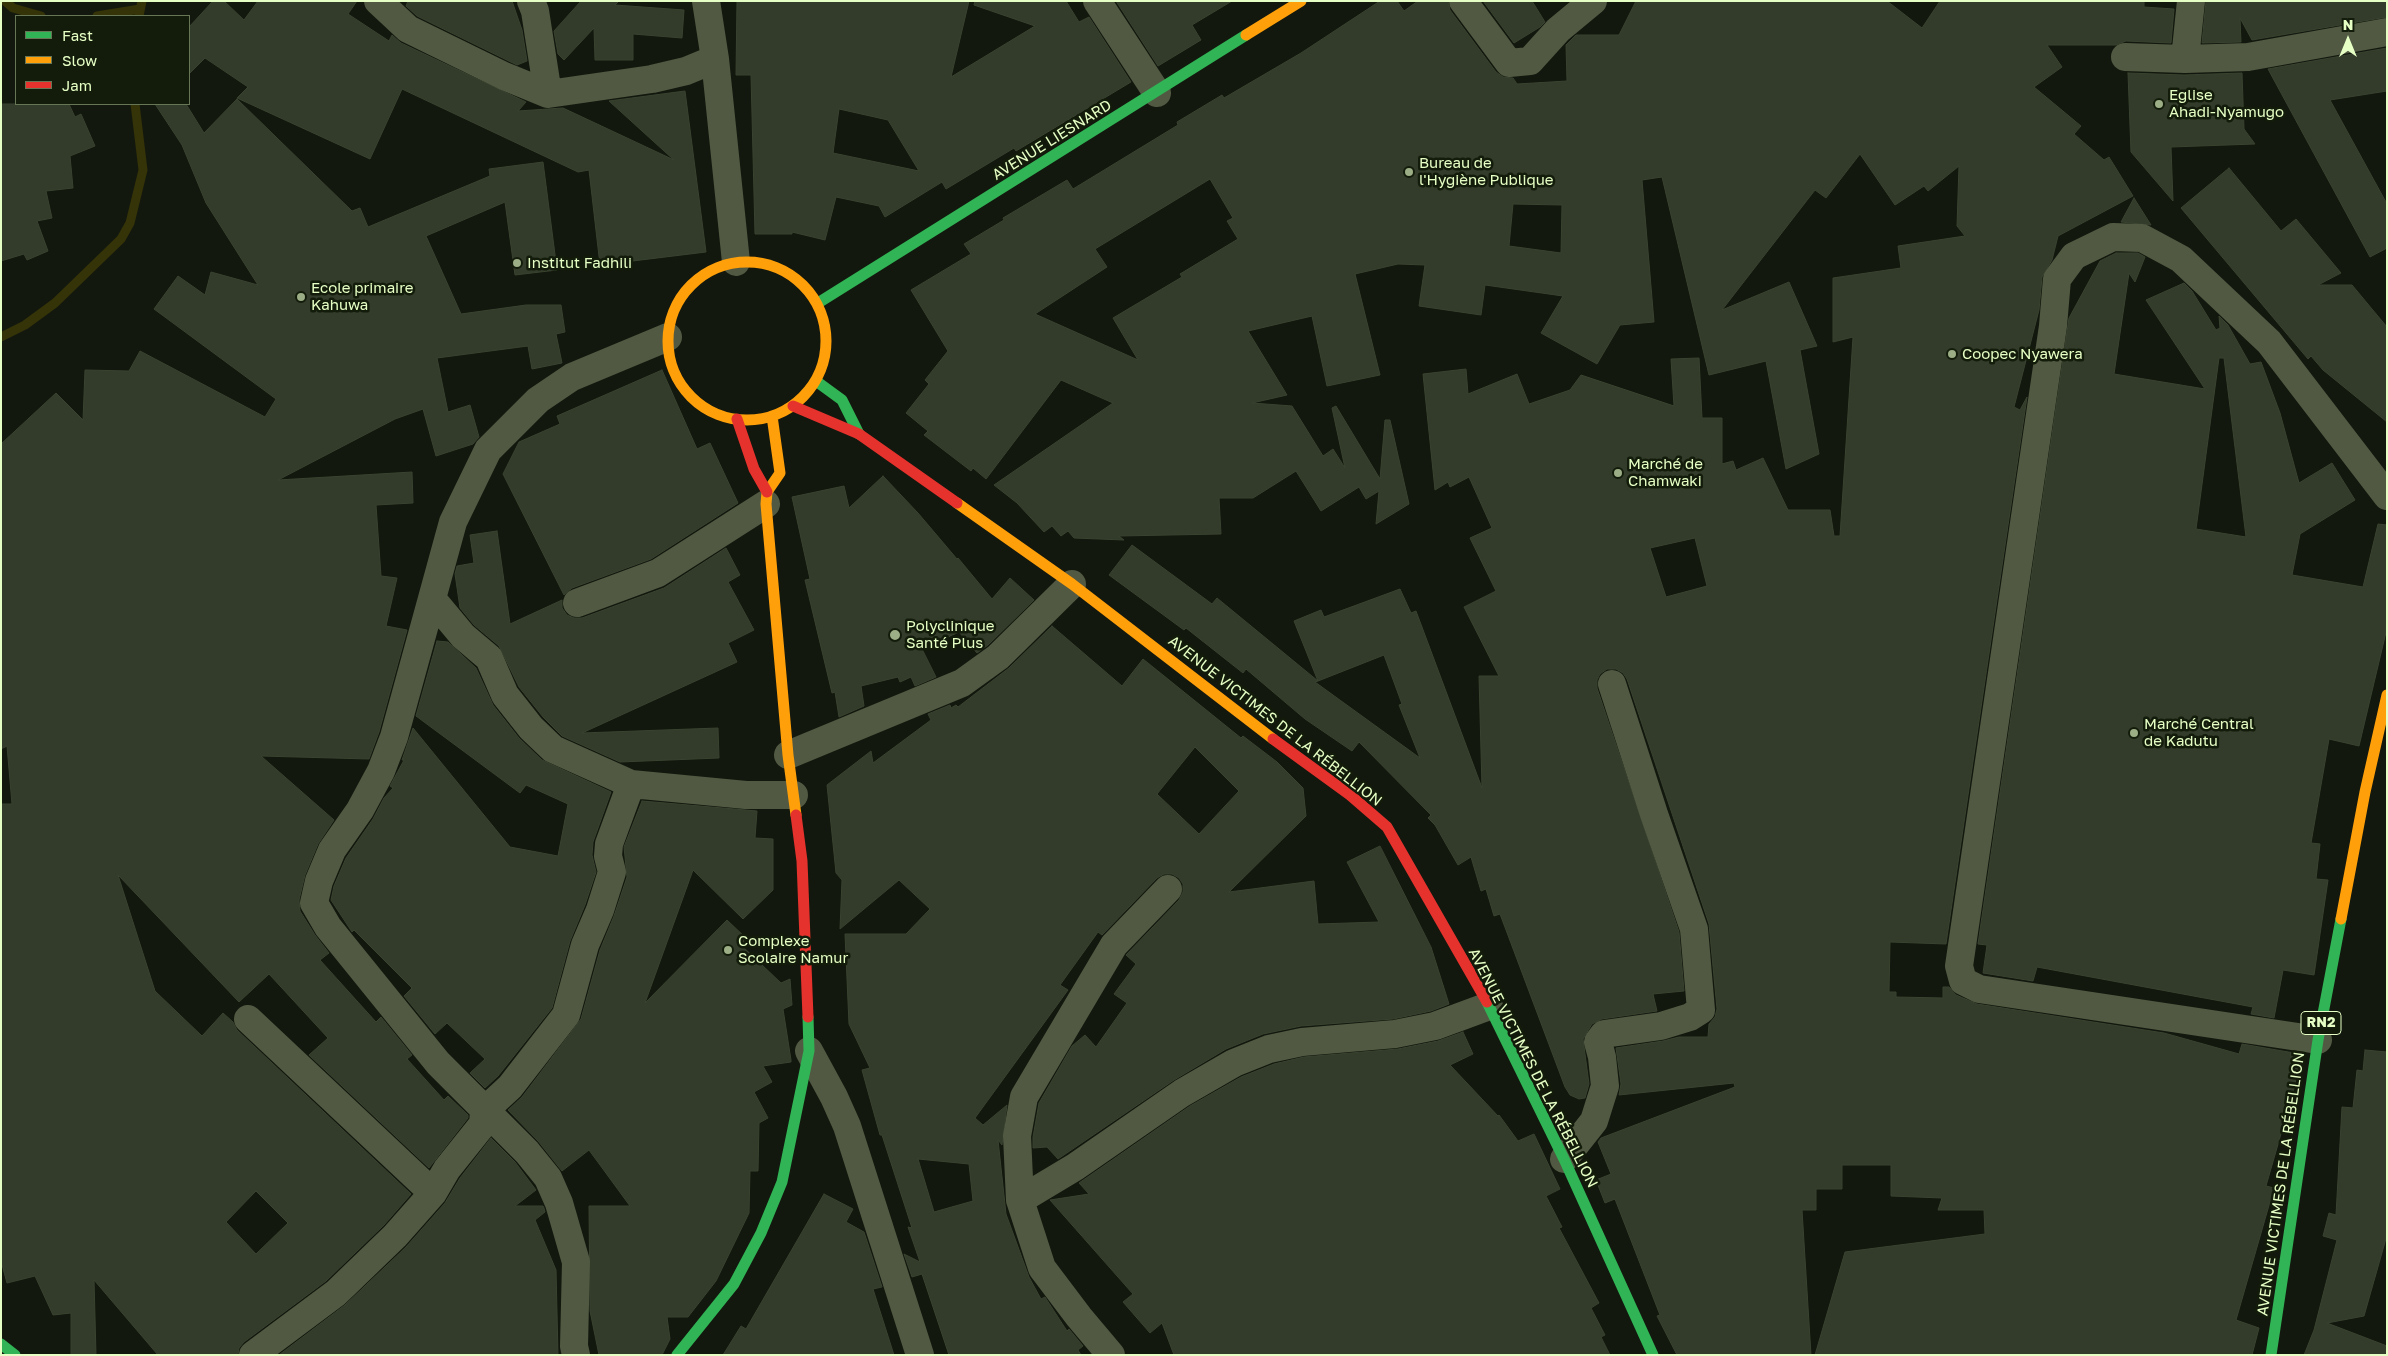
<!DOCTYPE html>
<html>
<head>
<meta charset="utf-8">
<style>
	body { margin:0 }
	#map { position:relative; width:2388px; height:1356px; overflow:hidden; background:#13180e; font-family:"Golos Text",sans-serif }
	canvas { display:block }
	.frame { position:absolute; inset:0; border:2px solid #e6ffc5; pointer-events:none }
	.legend { position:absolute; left:15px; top:15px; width:175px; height:90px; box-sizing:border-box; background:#131c0a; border:1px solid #677755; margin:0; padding:6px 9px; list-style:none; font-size:15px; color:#e6ffc5 }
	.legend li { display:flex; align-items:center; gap:10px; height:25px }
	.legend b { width:25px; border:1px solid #677755 }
	.north { position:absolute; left:2323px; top:15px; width:50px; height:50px; -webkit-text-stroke:4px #131c0a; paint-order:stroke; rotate:0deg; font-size:14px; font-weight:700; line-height:20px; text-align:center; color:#e6ffc5 }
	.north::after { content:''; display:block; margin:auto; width:18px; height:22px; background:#e6ffc5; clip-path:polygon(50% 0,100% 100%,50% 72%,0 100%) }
</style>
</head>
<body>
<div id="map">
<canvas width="2388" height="1356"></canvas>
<div class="frame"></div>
<ul class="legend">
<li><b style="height:6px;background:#30b455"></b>Fast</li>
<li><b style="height:6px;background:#ff9f0a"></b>Slow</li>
<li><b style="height:6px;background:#e5322d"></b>Jam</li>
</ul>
<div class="north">N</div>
</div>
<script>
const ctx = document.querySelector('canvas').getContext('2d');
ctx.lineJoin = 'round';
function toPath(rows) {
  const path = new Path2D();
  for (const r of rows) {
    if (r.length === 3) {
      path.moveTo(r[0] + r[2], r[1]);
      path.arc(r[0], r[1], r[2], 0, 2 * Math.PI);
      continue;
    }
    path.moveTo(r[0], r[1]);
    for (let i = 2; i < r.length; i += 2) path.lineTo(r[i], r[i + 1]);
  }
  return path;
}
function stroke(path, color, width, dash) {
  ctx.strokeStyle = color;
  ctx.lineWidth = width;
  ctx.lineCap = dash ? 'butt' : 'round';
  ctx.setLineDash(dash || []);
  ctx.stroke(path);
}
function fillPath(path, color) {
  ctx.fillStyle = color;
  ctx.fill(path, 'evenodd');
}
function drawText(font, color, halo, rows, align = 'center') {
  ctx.font = font + ' "Golos Text",sans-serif';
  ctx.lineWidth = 5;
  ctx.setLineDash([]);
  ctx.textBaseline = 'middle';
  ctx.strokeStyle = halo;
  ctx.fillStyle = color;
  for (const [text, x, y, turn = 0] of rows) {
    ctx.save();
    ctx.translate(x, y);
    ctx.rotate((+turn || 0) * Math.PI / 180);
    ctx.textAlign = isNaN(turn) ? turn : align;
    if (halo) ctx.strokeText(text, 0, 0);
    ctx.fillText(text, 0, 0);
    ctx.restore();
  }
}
const stream = toPath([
	[5,1,13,8,41,16],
	[97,16,140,9],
	[139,16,142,1],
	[1,337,25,325,55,303,121,239,130,223,143,170,135,104]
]);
const building = toPath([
	[213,1,224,1,244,20,258,1,357,1,348,14,389,41,392,35,401,43,526,102,518,111,563,108,674,160,609,101,685,91,706,252,600,265,589,170,578,172,402,89,370,159,237,98,248,87,205,58,189,74,189,27,213,1],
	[408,1,512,1,522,30,527,61,517,65,417,16,406,6,408,1],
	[581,1,619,1,615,5,684,10,682,38,633,34,633,60,595,60,594,28,564,60,558,54,554,31,581,1],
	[737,1,969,1,951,77,1035,26,974,5,975,1,1066,1,1079,22,1089,17,1131,82,1016,151,1014,148,946,189,942,182,885,217,879,206,836,197,825,240,792,232,792,234,755,234,751,75,736,75,737,1],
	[839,109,888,120,919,171,833,153,839,109],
	[1116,1,1232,1,1192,25,1201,40,1158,66,1116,1],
	[1380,1,1397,1,1404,11,1418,1,1448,1,1450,10,1496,72,1503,77,1513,78,1517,84,1567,81,1566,45,1576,35,1619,35,1636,1,1887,1,1922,28,1940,1,2144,1,2144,7,2174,9,2171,43,2126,41,2116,45,2047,45,2062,67,2034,87,2081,126,2074,134,2104,160,2109,157,2133,196,2058,236,2052,260,2042,277,2039,310,2014,407,2020,410,2027,397,1946,944,1890,942,1889,992,1896,992,1896,997,1943,998,1943,987,1949,987,1956,995,1977,1004,2164,1033,2239,1054,2242,1044,2300,1054,2295,1085,2266,1186,2274,1188,2236,1320,2259,1328,2252,1355,1815,1355,1845,1252,1985,1234,1984,1210,1938,1210,1942,1198,1891,1196,1891,1165,1842,1165,1842,1189,1816,1189,1816,1210,1802,1210,1811,1355,1677,1355,1657,1316,1660,1315,1615,1199,1605,1203,1596,1180,1611,1174,1598,1142,1601,1138,1735,1087,1734,1083,1619,1095,1621,1084,1616,1048,1663,1041,1679,1037,1708,1037,1709,1024,1715,1017,1717,1009,1709,924,1627,679,1623,673,1616,669,1607,669,1600,674,1597,680,1597,688,1679,932,1684,991,1653,994,1657,1011,1602,1019,1592,1024,1583,1039,1589,1084,1585,1098,1579,1099,1570,1095,1565,1087,1500,914,1494,916,1486,889,1481,891,1471,857,1458,865,1435,825,1428,818,1431,815,1359,742,1352,751,1305,719,1246,669,1243,673,1186,628,1184,630,1109,575,1132,545,1212,604,1217,598,1318,681,1315,682,1420,758,1399,705,1402,704,1384,655,1318,681,1294,621,1321,610,1324,617,1400,589,1411,613,1416,611,1482,788,1479,676,1499,676,1464,607,1496,591,1470,538,1492,528,1469,477,1450,487,1448,482,1435,490,1423,374,1466,369,1468,394,1517,374,1529,404,1570,390,1581,375,1674,406,1671,359,1699,358,1702,418,1722,418,1722,464,1733,461,1736,470,1763,458,1788,510,1830,510,1834,536,1840,536,1853,337,1833,342,1833,278,1901,268,1898,246,1965,236,1957,226,1959,166,1928,191,1924,186,1895,205,1860,154,1826,198,1815,190,1722,310,1789,282,1817,346,1800,350,1819,454,1786,469,1766,361,1709,375,1662,177,1642,180,1654,322,1620,325,1597,364,1541,333,1563,296,1485,285,1481,315,1419,306,1425,265,1398,264,1355,274,1380,375,1327,386,1312,316,1248,331,1287,395,1252,403,1292,406,1323,456,1333,449,1345,468,1332,408,1336,406,1380,479,1385,420,1390,420,1409,504,1376,524,1379,491,1366,499,1359,487,1321,511,1296,471,1253,498,1219,498,1221,534,1119,536,1124,540,1074,538,1068,531,1061,536,1052,526,1044,532,1017,503,994,485,1113,403,1061,380,986,479,973,468,971,471,924,435,928,431,906,413,929,384,925,380,948,351,911,290,971,254,964,244,1004,220,1003,218,1067,180,1073,189,1178,125,1177,122,1222,95,1224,98,1301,53,1380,1],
	[1210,179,1233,218,1227,221,1238,239,1180,274,1182,277,1113,318,1138,360,1035,314,1107,267,1095,249,1210,179],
	[1513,204,1562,205,1561,253,1509,246,1513,204],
	[1695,538,1707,586,1666,597,1650,548,1695,538],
	[1483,1,1532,1,1545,22,1540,27,1514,43,1483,1],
	[2206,1,2387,1,2387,17,2252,40,2240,18,2241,42,2202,43,2206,1],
	[2387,48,2387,91,2330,100,2387,204,2387,248,2370,257,2268,69,2387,48],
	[2128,73,2184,75,2242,73,2244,129,2255,144,2171,147,2173,201,2131,152,2128,73],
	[237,99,352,211,360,208,368,227,490,176,489,169,543,162,557,270,515,275,505,202,426,236,461,314,526,305,561,305,565,332,556,334,562,363,532,369,528,346,437,358,448,412,470,405,479,437,473,444,436,456,423,409,395,419,278,480,412,472,413,503,376,505,381,576,397,578,386,626,407,630,379,732,369,759,261,756,334,820,318,844,305,875,299,900,300,911,315,935,329,953,320,960,376,1022,381,1017,412,1055,407,1059,444,1100,448,1096,468,1115,468,1118,429,1168,309,1055,328,1038,269,974,239,1002,118,875,155,991,202,1036,223,1013,233,1022,237,1030,411,1194,384,1225,326,1281,244,1342,239,1348,238,1355,158,1355,94,1280,96,1355,71,1355,71,1313,53,1315,35,1276,7,1283,1,1261,1,804,12,804,7,746,1,749,1,444,56,393,83,420,85,370,129,371,140,351,265,417,276,399,154,309,178,276,205,295,211,272,258,285,206,203,182,145,155,104,186,104,204,133,237,99],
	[256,1191,288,1223,256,1254,226,1222,256,1191],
	[1,104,69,104,75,117,81,114,95,146,70,156,73,188,46,191,52,218,37,221,48,251,27,260,24,254,1,261,1,104],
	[2229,168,2281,231,2296,219,2341,273,2318,285,2352,285,2387,327,2387,422,2323,370,2311,356,2308,359,2181,208,2229,168],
	[2134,198,2151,225,2121,222,2134,198],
	[2116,253,2138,253,2145,257,2135,282,2129,273,2114,374,2205,389,2146,300,2184,283,2192,291,2216,330,2220,328,2219,316,2228,325,2250,364,2261,362,2280,413,2299,483,2332,463,2355,500,2300,534,2292,575,2363,587,2378,524,2387,525,2387,628,2359,746,2329,739,2311,843,2320,844,2316,879,2328,880,2314,975,2283,970,2274,1018,2251,1014,2253,1007,2037,967,2033,981,1983,973,1987,945,1978,944,2069,318,2100,261,2116,253],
	[2219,358,2224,358,2246,537,2196,529,2219,358],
	[662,370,697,449,710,443,738,503,651,559,572,588,564,595,503,474,519,442,560,424,557,416,662,370],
	[883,476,918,513,957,559,958,558,992,599,1010,578,1034,600,988,645,977,653,959,632,922,649,936,677,915,686,911,677,900,682,898,677,861,686,864,706,839,717,835,692,832,693,805,580,810,579,792,497,844,486,849,508,883,476],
	[497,531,510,624,562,600,562,608,567,615,574,618,582,618,664,588,726,548,740,575,728,582,754,630,728,643,737,662,582,733,718,728,719,758,620,762,562,736,543,717,519,687,499,646,474,625,460,608,455,574,457,566,474,563,470,535,497,531],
	[1052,626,1122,686,1143,659,1241,738,1243,736,1277,762,1303,788,1306,816,1229,892,1314,881,1318,924,1379,922,1347,862,1380,846,1431,947,1449,1004,1431,1011,1393,1019,1301,1026,1263,1034,1226,1049,1174,1080,1058,1159,1047,1147,1033,1148,1033,1137,1039,1103,1072,1046,1085,1035,1096,1047,1127,1003,1114,994,1136,964,1126,955,1179,900,1183,892,1183,884,1179,878,1172,874,1164,874,1157,878,1102,935,1098,932,1060,985,1068,990,975,1118,983,1125,1007,1105,1002,1145,998,1140,1006,1214,1029,1277,1041,1299,1045,1297,1067,1331,1069,1329,1083,1346,1078,1350,1081,1355,949,1355,922,1274,912,1277,904,1254,920,1262,908,1227,912,1228,882,1135,880,1135,862,1070,870,1068,849,1024,845,934,906,934,930,909,899,880,840,929,842,880,836,873,827,785,871,751,873,763,931,720,928,714,950,705,951,708,956,705,958,707,1009,668,1052,626],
	[1195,747,1239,791,1199,834,1157,794,1195,747],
	[918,1159,969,1164,973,1201,934,1212,918,1159],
	[437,641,448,642,476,668,493,705,519,738,542,760,611,792,593,842,592,855,596,872,585,905,570,941,552,1008,498,1076,485,1088,470,1073,485,1059,447,1023,435,1034,404,996,412,988,354,930,352,932,331,900,334,886,346,858,373,819,384,798,393,788,390,786,404,760,402,760,413,728,510,847,558,856,568,804,526,785,520,793,416,716,437,641],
	[642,801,757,811,755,838,773,839,773,890,743,919,693,870,645,1003,727,920,747,939,741,945,781,983,790,979,792,1005,783,1009,791,1060,791,1062,763,1066,772,1082,754,1092,768,1118,759,1123,758,1171,750,1171,749,1213,716,1281,688,1317,667,1317,670,1339,662,1355,599,1355,590,1311,589,1206,630,1206,589,1150,562,1171,538,1141,508,1110,522,1097,581,1019,600,950,614,916,627,877,624,847,642,801],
	[1463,1032,1473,1054,1450,1065,1498,1116,1499,1115,1518,1141,1534,1134,1560,1189,1546,1196,1562,1227,1559,1228,1599,1303,1591,1308,1605,1335,1601,1337,1610,1355,1174,1355,1162,1323,1150,1333,1123,1302,1133,1294,1050,1200,1089,1194,1079,1183,1190,1106,1241,1077,1274,1064,1304,1057,1398,1049,1438,1041,1463,1032],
	[2365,1050,2387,1052,2387,1235,2364,1316,2327,1323,2387,1346,2387,1355,2304,1355,2314,1330,2337,1240,2323,1236,2329,1213,2336,1215,2342,1107,2353,1108,2357,1070,2363,1071,2365,1050],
	[491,1138,515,1162,536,1190,515,1206,543,1206,544,1208,545,1212,535,1220,556,1270,558,1355,279,1355,345,1305,406,1247,445,1203,460,1178,491,1138],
	[824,1194,853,1209,846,1222,864,1232,882,1287,873,1289,894,1355,723,1355,741,1326,746,1329,824,1194]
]);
const street = toPath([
	[378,1,408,29,504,76,548,94,652,79,686,71,715,59],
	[531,1,535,11,548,94],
	[706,1,715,59,736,262],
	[1097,1,1157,93],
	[1463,1,1509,63,1530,61,1558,30,1593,1],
	[2125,57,2185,59,2248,57,2387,32],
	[2185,59,2191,1],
	[433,600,463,636,489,658,505,695,531,728,553,749,631,784,746,795,794,795],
	[577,603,658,573,766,504],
	[788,755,962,683,998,657,1072,584],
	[248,1019,433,1193],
	[2318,1040,1979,989,1963,981,1959,966,2053,326,2057,279,2074,256,2113,237,2142,238,2181,259,2269,342,2387,496],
	[809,1051,834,1097,847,1126,920,1355],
	[1564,1159,1594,1121,1605,1086,1602,1057,1598,1042,1604,1034,1661,1026,1690,1017,1701,1010,1694,929,1654,814,1612,684],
	[1020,1200,1075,1167,1182,1093,1234,1063,1269,1049,1302,1042,1395,1034,1435,1026,1489,1006],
	[253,1355,336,1293,395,1236,433,1193,447,1169,483,1124,484,1111,510,1087,566,1015,585,945,600,910,612,872,608,856,609,844,631,784],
	[576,1355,574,1346,576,1262,559,1203,548,1178,527,1152,438,1063,328,927,314,903,319,881,332,850,360,810,381,771,394,737,453,522,488,450,538,400,572,377,668,337],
	[1111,1355,1079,1317,1042,1268,1020,1200,1017,1136,1024,1097,1114,945,1168,889]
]);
const fast = toPath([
	[818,303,1246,35],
	[816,381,842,400,859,434],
	[1487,1002,1564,1159,1653,1355],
	[1,1344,15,1355],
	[677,1355,734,1284,761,1233,782,1182,809,1051,808,1017],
	[2271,1355,2318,1040,2341,919]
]);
const slow = toPath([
	[1246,35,1301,1],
	[747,341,79],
	[772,416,780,473,767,492,766,504,788,755,796,815],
	[957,503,1072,584,1273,739],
	[2341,919,2365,792,2387,695]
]);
const jam = toPath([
	[793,406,859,434,957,503],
	[737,419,754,469,767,492],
	[1273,739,1350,795,1387,827,1487,1002],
	[796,815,802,861,808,1017]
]);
const markers = [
	[2159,104,5,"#9cae85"],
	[1409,172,5,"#9cae85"],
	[517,263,5,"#9cae85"],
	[301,297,5,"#9cae85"],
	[1952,354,5,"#9cae85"],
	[1618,473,5,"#9cae85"],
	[895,635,6,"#9cae85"],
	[2134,733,5,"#9cae85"],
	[728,950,5,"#9cae85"]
];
const shields = [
	[2321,1023,40]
];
const shieldNames = [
	["RN2",2321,1023]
];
const poiNames = [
	["Eglise",2169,95],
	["Ahadi-Nyamugo",2169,112],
	["Bureau de",1419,163],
	["l'Hygiène Publique",1419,180],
	["Institut Fadhili",527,263],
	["Ecole primaire",311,288],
	["Kahuwa",311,305],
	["Coopec Nyawera",1962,354],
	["Marché de",1628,464],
	["Chamwaki",1628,481],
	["Polyclinique",906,626],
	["Santé Plus",906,643],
	["Marché Central",2144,724],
	["de Kadutu",2144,741],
	["Complexe",738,941],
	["Scolaire Namur",738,958]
];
const streetNames = [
	["AVENUE LIESNARD",1052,140,-32],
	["AVENUE VICTIMES DE LA RÉBELLION",1275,721,38],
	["AVENUE VICTIMES DE LA RÉBELLION",1533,1068,63],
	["AVENUE VICTIMES DE LA RÉBELLION",2281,1184,-82]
];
stroke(stream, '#353308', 9);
fillPath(building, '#333b2b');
stroke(building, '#394330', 1);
stroke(street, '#515942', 28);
stroke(fast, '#30b455', 11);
stroke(slow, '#ff9f0a', 11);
stroke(jam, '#e5322d', 11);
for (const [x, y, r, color] of markers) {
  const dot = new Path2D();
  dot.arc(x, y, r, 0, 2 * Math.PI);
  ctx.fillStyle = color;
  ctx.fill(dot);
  stroke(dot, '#131c0a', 2);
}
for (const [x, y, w] of shields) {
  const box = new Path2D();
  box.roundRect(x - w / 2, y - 11.5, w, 23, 4);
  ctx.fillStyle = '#131c0a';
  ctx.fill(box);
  stroke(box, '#e6ffc5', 1);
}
drawText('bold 14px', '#e6ffc5', null, shieldNames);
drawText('15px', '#e6ffc5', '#131c0a', poiNames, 'left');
drawText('15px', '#e6ffc5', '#131c0a', streetNames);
</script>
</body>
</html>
